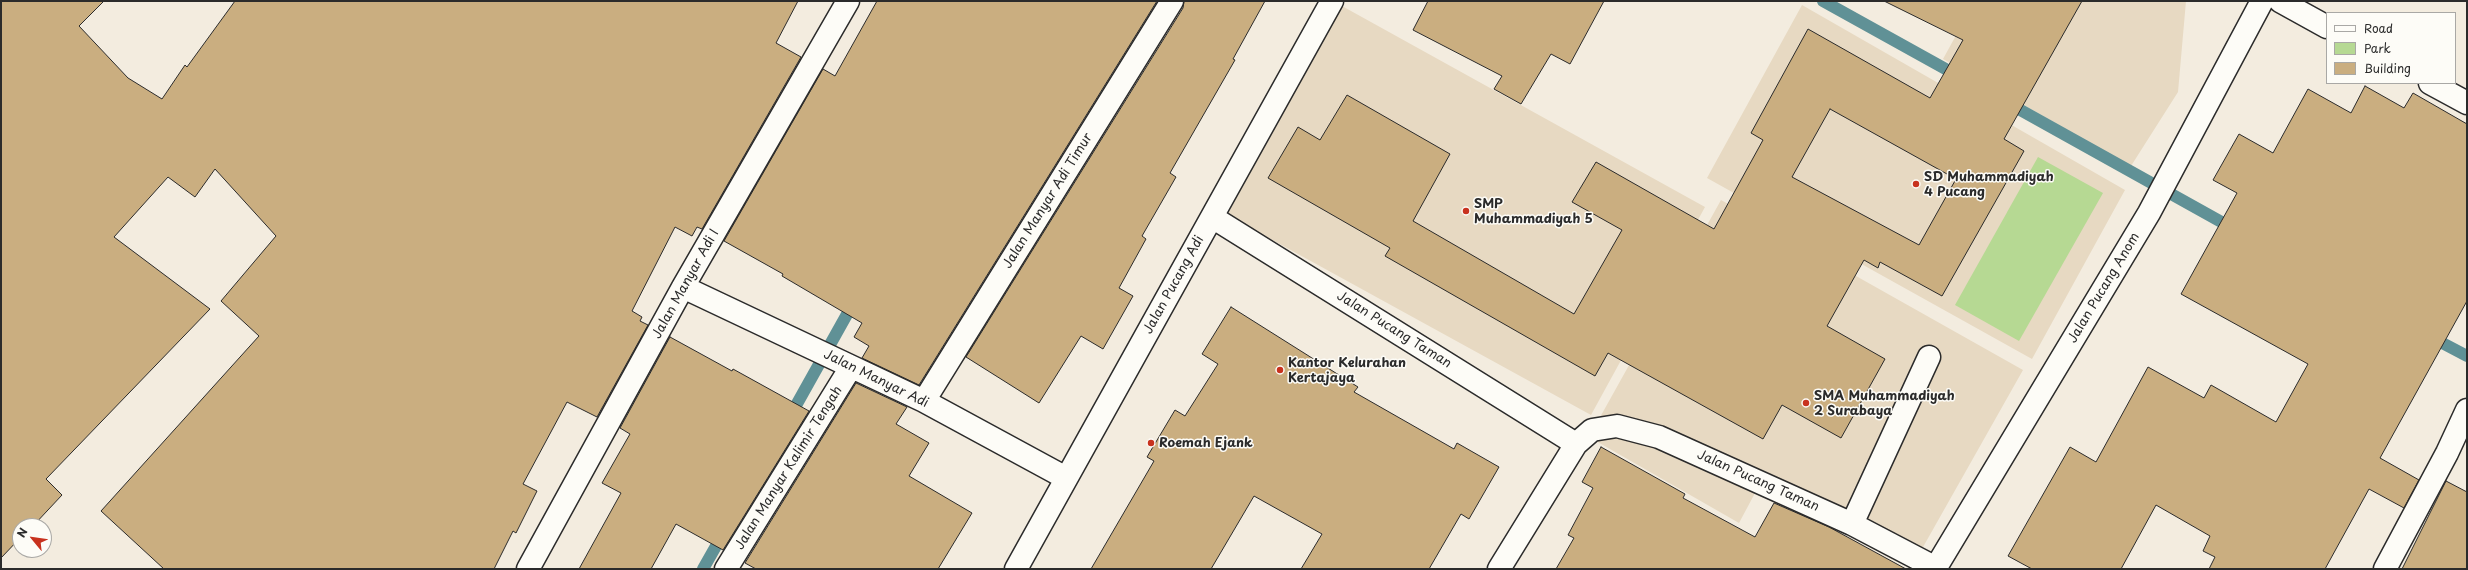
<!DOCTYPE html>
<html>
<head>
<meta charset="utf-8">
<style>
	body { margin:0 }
	#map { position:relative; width:2468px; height:570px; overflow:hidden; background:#f3ecdf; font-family:"Playpen Sans",sans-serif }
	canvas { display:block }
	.frame { position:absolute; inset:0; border:2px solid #2b2b2b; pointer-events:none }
	.legend { position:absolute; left:2326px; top:12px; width:130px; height:72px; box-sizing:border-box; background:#fdfcf7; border:1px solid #a9a8a5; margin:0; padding:5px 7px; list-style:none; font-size:12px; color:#2b2b2b }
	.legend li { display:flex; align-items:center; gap:8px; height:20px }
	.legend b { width:20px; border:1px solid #a9a8a5 }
	.north { position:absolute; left:12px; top:518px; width:40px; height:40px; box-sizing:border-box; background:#fdfcf7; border:1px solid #a9a8a5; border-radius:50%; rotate:299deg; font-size:11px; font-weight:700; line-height:16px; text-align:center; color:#2b2b2b }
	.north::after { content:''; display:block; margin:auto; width:14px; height:18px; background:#c8321e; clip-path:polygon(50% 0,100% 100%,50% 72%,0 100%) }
</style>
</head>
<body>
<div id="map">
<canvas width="2468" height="570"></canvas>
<div class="frame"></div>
<ul class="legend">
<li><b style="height:5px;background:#fdfcf7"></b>Road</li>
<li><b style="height:11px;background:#b6d993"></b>Park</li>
<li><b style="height:11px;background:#caae80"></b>Building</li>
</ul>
<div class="north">N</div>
</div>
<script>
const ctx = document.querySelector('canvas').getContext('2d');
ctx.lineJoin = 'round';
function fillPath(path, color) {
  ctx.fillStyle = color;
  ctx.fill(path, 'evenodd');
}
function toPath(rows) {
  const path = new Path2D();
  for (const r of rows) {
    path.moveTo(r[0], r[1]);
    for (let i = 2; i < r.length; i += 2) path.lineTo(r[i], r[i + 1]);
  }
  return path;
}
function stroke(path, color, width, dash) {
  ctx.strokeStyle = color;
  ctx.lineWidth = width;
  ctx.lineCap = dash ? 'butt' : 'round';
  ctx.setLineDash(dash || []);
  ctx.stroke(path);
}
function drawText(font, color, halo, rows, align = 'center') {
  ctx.font = font + ' "Playpen Sans",sans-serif';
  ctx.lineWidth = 3;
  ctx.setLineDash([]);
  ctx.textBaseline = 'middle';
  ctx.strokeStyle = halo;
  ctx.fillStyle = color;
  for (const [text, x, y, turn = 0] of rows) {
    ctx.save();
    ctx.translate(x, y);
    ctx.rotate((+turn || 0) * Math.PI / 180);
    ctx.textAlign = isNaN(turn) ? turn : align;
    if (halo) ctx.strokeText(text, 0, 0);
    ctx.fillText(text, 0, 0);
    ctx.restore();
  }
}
const built = toPath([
	[1975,1,2186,1,2178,92,2131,166,1943,59],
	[1802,5,2125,190,2032,359,1707,178],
	[1342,6,1705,207,1591,415,1227,215],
	[1721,200,2023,370,1914,563,1762,480,1739,523,1589,437]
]);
const green = toPath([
	[2038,157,2103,193,2019,341,1955,305]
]);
const stream = toPath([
	[1823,1,1960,77],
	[2006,102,2234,229],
	[2429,336,2467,356],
	[789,418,855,300],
	[703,569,724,532]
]);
const building = toPath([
	[1,1,104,1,79,26,128,78,162,99,185,65,187,67,235,1,798,1,776,43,801,57,702,229,697,227,692,236,675,227,632,311,642,317,640,321,648,325,597,417,567,402,523,484,537,491,516,533,513,531,494,569,164,569,101,511,259,336,221,301,276,236,215,169,195,197,168,177,114,237,210,309,46,479,62,495,33,526,20,526,20,538,1,558,1,1],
	[877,1,1157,1,919,385,862,358,869,346,854,337,862,323,782,276,783,274,724,241,823,69,835,76,877,1],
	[1184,1,1265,1,1233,59,1235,60,1170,173,1176,177,1142,236,1146,239,1119,288,1133,296,1103,349,1081,336,1039,403,966,357,1183,8,1184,1],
	[1428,1,1604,1,1570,64,1551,54,1521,104,1494,89,1502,76,1413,30,1428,1],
	[1884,1,2082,1,2004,139,2024,151,1942,296,1880,262,1878,268,1864,260,1827,326,1885,359,1841,438,1782,405,1763,439,1608,353,1595,376,1385,256,1390,248,1268,178,1298,127,1320,140,1347,95,1450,154,1413,221,1574,314,1622,230,1572,202,1596,162,1714,229,1763,140,1751,133,1808,29,1930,98,1963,40,1884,1],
	[1830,109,1956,179,1919,245,1792,177,1830,109],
	[2365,86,2404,108,2413,93,2467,124,2467,301,2380,458,2419,480,2404,508,2369,489,2325,569,2209,569,2215,557,2203,551,2210,536,2156,505,2121,569,2032,569,2008,556,2070,447,2096,462,2148,367,2204,398,2211,385,2276,422,2308,364,2181,294,2237,193,2213,180,2239,134,2273,153,2308,89,2351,113,2365,86],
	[1231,307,1358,387,1354,392,1454,449,1457,443,1499,467,1469,519,1461,514,1429,569,1301,569,1322,534,1254,496,1211,569,1091,569,1154,461,1147,457,1175,410,1185,416,1218,364,1202,354,1231,307],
	[670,337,732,371,733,369,809,411,723,550,676,524,651,569,579,569,621,493,602,483,630,434,620,428,670,337],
	[856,383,907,407,896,424,929,443,909,476,972,513,938,569,756,569,745,563,856,383],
	[1601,447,1685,494,1683,498,1755,537,1774,503,1829,527,1906,569,1556,569,1574,538,1568,535,1593,488,1582,482,1601,447],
	[2446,481,2467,492,2467,569,2402,569,2446,481]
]);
const minor = toPath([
	[1212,217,1576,444],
	[683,287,924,401,1066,478],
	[924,401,1172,1],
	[1852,524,1929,357],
	[528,569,683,287,848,1],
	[726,569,851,367],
	[1016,569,1332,1],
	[1499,569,1576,444,1592,430,1617,426,1659,437,1852,524,1936,568],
	[2385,569,2447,453,2467,410]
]);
const tertiary = toPath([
	[2280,1,2327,27],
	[2430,83,2467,103],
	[1935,569,2149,213,2262,1]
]);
const markers = [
	[1916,184,4,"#c8321e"],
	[1466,211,4,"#c8321e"],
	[1280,370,4,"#c8321e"],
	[1806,403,4,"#c8321e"],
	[1151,443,4,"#c8321e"]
];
const poiNames = [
	["SD Muhammadiyah",1924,177],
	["4 Pucang",1924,192],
	["SMP",1474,204],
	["Muhammadiyah 5",1474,219],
	["Kantor Kelurahan",1288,363],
	["Kertajaya",1288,378],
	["SMA Muhammadiyah",1814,396],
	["2 Surabaya",1814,411],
	["Roemah Ejank",1159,443]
];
const streetNames = [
	["Jalan Manyar Adi Timur",1048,201,-58],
	["Jalan Manyar Adi I",686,284,-61],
	["Jalan Pucang Adi",1174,285,-61],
	["Jalan Pucang Anom",2104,288,-59],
	["Jalan Pucang Taman",1394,330,32],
	["Jalan Manyar Adi",876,379,26],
	["Jalan Manyar Kalimir Tengah",789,468,-58],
	["Jalan Pucang Taman",1758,481,24]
];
fillPath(built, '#e7d9c2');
fillPath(green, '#b6d993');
stroke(stream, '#609196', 12);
fillPath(building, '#caae80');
stroke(building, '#2b2b2b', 1);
stroke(minor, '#2b2b2b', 25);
stroke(tertiary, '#2b2b2b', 25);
stroke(minor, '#fdfcf7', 22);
stroke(tertiary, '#fdfcf7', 22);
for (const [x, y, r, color] of markers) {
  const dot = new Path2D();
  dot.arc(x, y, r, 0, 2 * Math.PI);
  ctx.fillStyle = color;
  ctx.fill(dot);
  stroke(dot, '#fdfcf7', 1.5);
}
drawText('bold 13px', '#2b2b2b', '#fdfcf7', poiNames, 'left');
drawText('13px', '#2b2b2b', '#fdfcf7', streetNames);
</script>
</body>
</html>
